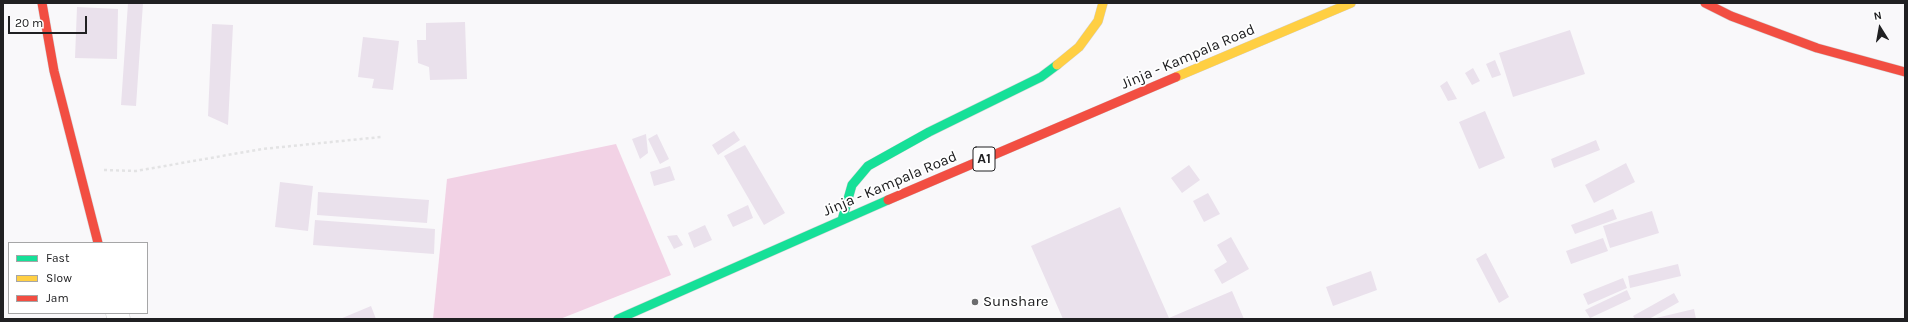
<!DOCTYPE html>
<html>
<head>
<meta charset="utf-8">
<style>
	body { margin:0 }
	#map { position:relative; width:1908px; height:322px; overflow:hidden; background:#f9f8fa; font-family:Karla,sans-serif }
	canvas { display:block }
	.frame { position:absolute; inset:0; border:4px solid #202022; pointer-events:none }
	.legend { position:absolute; left:8px; top:242px; width:140px; height:72px; box-sizing:border-box; background:#fff; border:1px solid #a6a6a7; margin:0; padding:5px 7px; list-style:none; font-size:12px; color:#202022 }
	.legend li { display:flex; align-items:center; gap:8px; height:20px }
	.legend b { width:20px; border:1px solid #a6a6a7 }
	.north { position:absolute; left:1860px; top:8px; width:40px; height:40px; -webkit-text-stroke:3px #fff; paint-order:stroke; rotate:349deg; font-size:11px; font-weight:700; line-height:16px; text-align:center; color:#202022 }
	.north::after { content:''; display:block; margin:auto; width:14px; height:18px; background:#202022; clip-path:polygon(50% 0,100% 100%,50% 72%,0 100%) }
	.scale { position:absolute; left:8px; top:16px; width:79px; height:18px; box-sizing:border-box; border:2px solid #202022; border-top:0; padding-left:5px; font-size:12px; line-height:14px; white-space:nowrap; color:#202022; -webkit-text-stroke:3px #fff; paint-order:stroke }
</style>
</head>
<body>
<div id="map">
<canvas width="1908" height="322"></canvas>
<div class="frame"></div>
<ul class="legend">
<li><b style="height:5px;background:#16e098"></b>Fast</li>
<li><b style="height:5px;background:#ffcf43"></b>Slow</li>
<li><b style="height:5px;background:#f24e42"></b>Jam</li>
</ul>
<div class="north">N</div>
<div class="scale">20 m</div>
</div>
<script>
const ctx = document.querySelector('canvas').getContext('2d');
ctx.lineJoin = 'round';
function fillPath(path, color) {
  ctx.fillStyle = color;
  ctx.fill(path, 'evenodd');
}
function toPath(rows) {
  const path = new Path2D();
  for (const r of rows) {
    path.moveTo(r[0], r[1]);
    for (let i = 2; i < r.length; i += 2) path.lineTo(r[i], r[i + 1]);
  }
  return path;
}
function stroke(path, color, width, dash) {
  ctx.strokeStyle = color;
  ctx.lineWidth = width;
  ctx.lineCap = dash ? 'butt' : 'round';
  ctx.setLineDash(dash || []);
  ctx.stroke(path);
}
function drawText(font, color, halo, rows, align = 'center') {
  ctx.font = font + ' Karla,sans-serif';
  ctx.lineWidth = 3.5;
  ctx.setLineDash([]);
  ctx.textBaseline = 'middle';
  ctx.strokeStyle = halo;
  ctx.fillStyle = color;
  for (const [text, x, y, turn = 0] of rows) {
    ctx.save();
    ctx.translate(x, y);
    ctx.rotate((+turn || 0) * Math.PI / 180);
    ctx.textAlign = isNaN(turn) ? turn : align;
    if (halo) ctx.strokeText(text, 0, 0);
    ctx.fillText(text, 0, 0);
    ctx.restore();
  }
}
const green = toPath([
	[616,144,671,275,560,319,433,319,447,179]
]);
const building = toPath([
	[128,3,143,3,136,106,121,105],
	[77,7,118,9,117,59,75,58],
	[465,22,467,79,430,80,429,67,418,63,417,40,426,40,426,23],
	[212,24,233,25,228,125,208,116],
	[1570,30,1585,74,1513,97,1499,53],
	[363,37,399,41,393,90,372,88,374,79,358,77],
	[1495,60,1501,75,1492,78,1486,64],
	[1473,68,1480,81,1472,85,1465,73],
	[1447,81,1457,99,1448,101,1440,86],
	[1485,111,1505,158,1479,169,1459,122],
	[734,131,740,140,718,155,712,145],
	[646,134,648,153,640,159,632,139],
	[657,134,669,159,660,164,648,139],
	[1596,140,1600,150,1554,168,1551,159],
	[745,145,785,213,764,225,724,156],
	[1626,163,1635,182,1594,203,1585,185],
	[1189,165,1200,180,1182,193,1171,178],
	[670,166,675,180,654,186,650,172],
	[280,182,313,186,308,231,275,227],
	[318,192,429,200,427,223,317,215],
	[1208,193,1220,214,1204,222,1193,201],
	[748,205,753,218,733,227,727,215],
	[1120,207,1169,318,1232,291,1244,319,1063,319,1031,246],
	[1613,209,1617,219,1575,234,1571,225],
	[1652,211,1659,233,1610,248,1603,226],
	[315,220,435,229,434,254,313,245],
	[705,225,712,240,694,248,688,233],
	[677,235,683,245,674,249,667,236],
	[1231,237,1249,269,1222,284,1214,270,1227,262,1217,245],
	[1603,238,1608,251,1571,264,1566,251],
	[1486,253,1509,297,1499,303,1476,259],
	[1678,264,1681,276,1630,288,1628,276],
	[1371,271,1377,290,1333,306,1326,287],
	[1623,278,1627,288,1588,305,1583,294],
	[1627,290,1631,299,1590,318,1585,310],
	[1674,293,1679,302,1649,319,1635,319,1633,316],
	[371,306,376,319,340,319],
	[1694,309,1696,319,1656,319,1656,318]
]);
const path = toPath([
	[104,170,136,171,262,149,381,137]
]);
const street = toPath([
	[117,313,119,319]
]);
const fast = toPath([
	[842,220,852,185,868,166,929,132,1041,77,1057,65],
	[618,319,888,200]
]);
const slow = toPath([
	[1057,65,1079,47,1098,21,1103,3],
	[1176,77,1351,3]
]);
const jam = toPath([
	[42,3,54,71,98,243],
	[1705,3,1731,16,1817,48,1905,72],
	[888,200,1176,77]
]);
const markers = [
	[975,302,4,"#6c6c6e"]
];
const shields = [
	[984,159,22]
];
const shieldNames = [
	["A1",984,159]
];
const streetNames = [
	["Jinja - Kampala Road",1188,57,-23],
	["Jinja - Kampala Road",890,184,-23]
];
const poiNames = [
	["Sunshare",983,302]
];
fillPath(green, '#f2d2e5');
fillPath(building, '#eae1ec');
stroke(street, '#d4d3d5', 23);
stroke(fast, '#d4d3d5', 10);
stroke(slow, '#d4d3d5', 10);
stroke(jam, '#d4d3d5', 10);
stroke(path, '#e3e3e4', 2.5, [3, 3]);
stroke(street, '#fefefe', 22);
stroke(fast, '#16e098', 9);
stroke(slow, '#ffcf43', 9);
stroke(jam, '#f24e42', 9);
for (const [x, y, r, color] of markers) {
  const dot = new Path2D();
  dot.arc(x, y, r, 0, 2 * Math.PI);
  ctx.fillStyle = color;
  ctx.fill(dot);
  stroke(dot, '#fff', 1.5);
}
for (const [x, y, w] of shields) {
  const box = new Path2D();
  box.roundRect(x - w / 2, y - 12, w, 24, 3);
  ctx.fillStyle = '#fff';
  ctx.fill(box);
  stroke(box, '#202022', 1);
}
drawText('bold 14px', '#202022', null, shieldNames);
drawText('15px', '#202022', '#fff', streetNames);
drawText('15px', '#202022', '#fff', poiNames, 'left');
</script>
</body>
</html>
